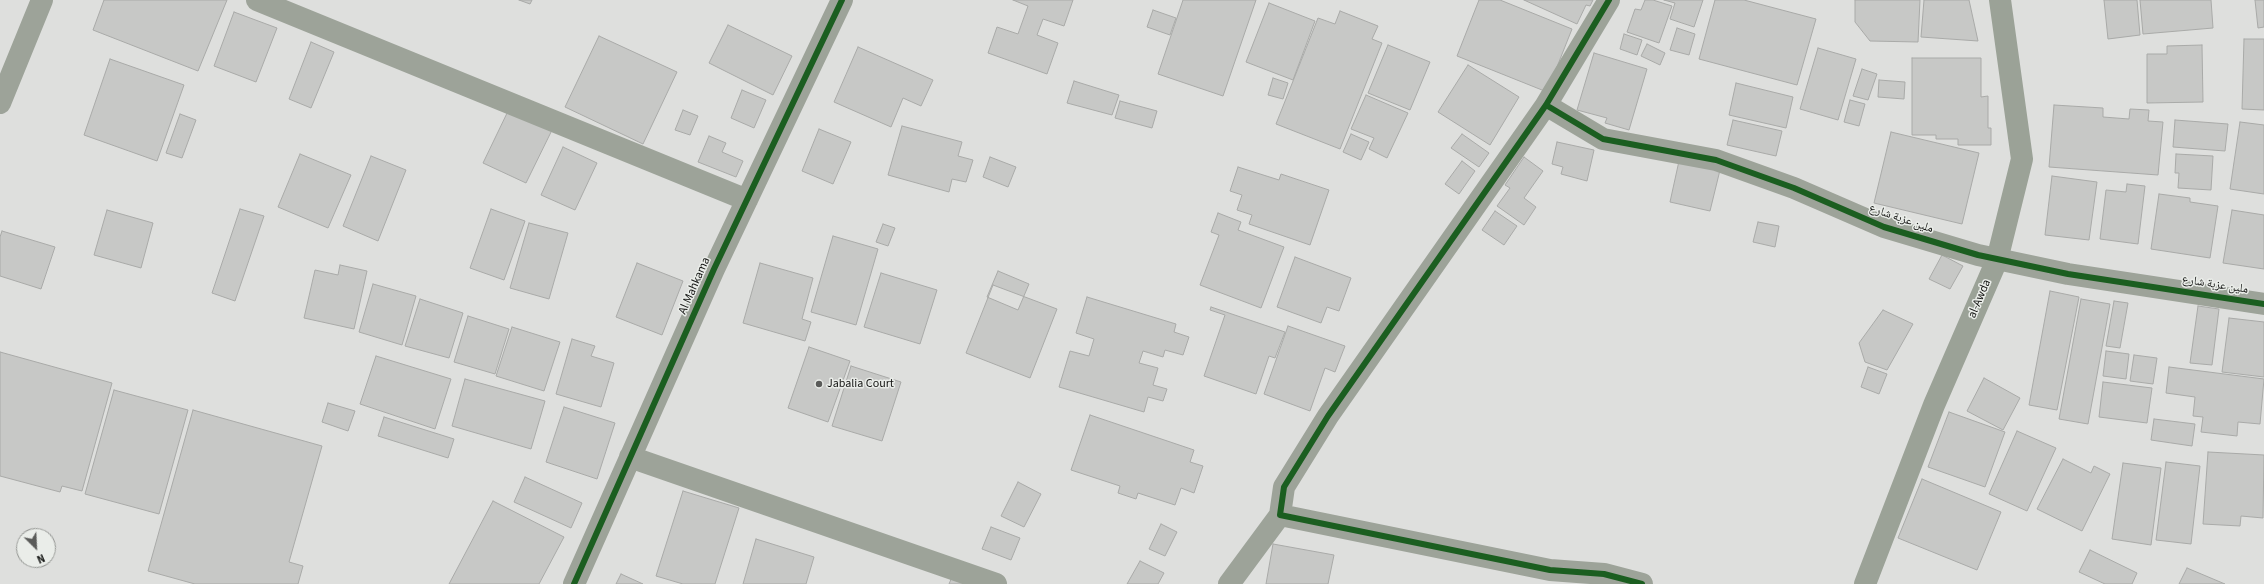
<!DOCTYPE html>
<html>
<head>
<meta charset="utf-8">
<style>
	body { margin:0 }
	#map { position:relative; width:2264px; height:584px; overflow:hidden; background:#dedfdd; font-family:"Source Sans 3",sans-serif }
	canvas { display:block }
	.north { position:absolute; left:16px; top:528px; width:40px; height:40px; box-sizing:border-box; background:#eaede9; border:1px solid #949693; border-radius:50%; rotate:156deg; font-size:11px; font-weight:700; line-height:16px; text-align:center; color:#131412 }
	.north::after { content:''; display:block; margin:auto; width:14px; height:18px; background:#5a5b59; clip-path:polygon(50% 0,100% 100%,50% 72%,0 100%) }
</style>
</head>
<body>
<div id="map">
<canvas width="2264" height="584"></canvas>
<div class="north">N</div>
</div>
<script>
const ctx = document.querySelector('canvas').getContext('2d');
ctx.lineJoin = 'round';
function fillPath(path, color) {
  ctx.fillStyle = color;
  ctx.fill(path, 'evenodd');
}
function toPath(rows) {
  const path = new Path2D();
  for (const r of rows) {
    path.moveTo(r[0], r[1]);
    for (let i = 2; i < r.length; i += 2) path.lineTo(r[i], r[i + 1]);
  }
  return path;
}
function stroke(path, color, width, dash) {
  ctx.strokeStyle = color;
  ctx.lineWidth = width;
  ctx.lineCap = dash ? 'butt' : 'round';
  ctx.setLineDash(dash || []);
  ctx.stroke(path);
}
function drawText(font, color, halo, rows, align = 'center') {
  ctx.font = font + ' "Source Sans 3","Noto Naskh Arabic",sans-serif';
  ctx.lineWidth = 3;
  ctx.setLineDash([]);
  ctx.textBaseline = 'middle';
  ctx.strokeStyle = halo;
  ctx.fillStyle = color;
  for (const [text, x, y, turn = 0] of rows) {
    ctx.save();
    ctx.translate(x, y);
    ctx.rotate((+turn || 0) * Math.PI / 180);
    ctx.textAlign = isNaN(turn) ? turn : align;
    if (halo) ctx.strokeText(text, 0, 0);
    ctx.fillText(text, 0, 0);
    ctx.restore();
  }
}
const building = toPath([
	[104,0,227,0,198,71,93,30,104,0],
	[519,0,532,0,530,4,519,0],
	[1013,0,1073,0,1064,26,1043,19,1037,35,1058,43,1047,74,988,53,997,27,1018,34,1028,6,1013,0],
	[1183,0,1256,0,1223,96,1158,74,1183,0],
	[1479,0,1500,0,1572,29,1547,92,1457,56,1479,0],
	[1524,0,1593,0,1590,6,1586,5,1577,24,1524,0],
	[1645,0,1653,0,1672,6,1659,43,1627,32,1635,9,1641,10,1645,0],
	[1664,0,1703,0,1694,27,1670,19,1675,3,1664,0],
	[1715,0,1744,0,1816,19,1797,85,1699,59,1715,0],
	[1855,0,1920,0,1918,42,1870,41,1855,22,1855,0],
	[1924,0,1969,0,1978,41,1921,37,1924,0],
	[2104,0,2137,0,2140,35,2108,39,2104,0],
	[2140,0,2211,0,2213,28,2143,34,2140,0],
	[2255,0,2264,0,2264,27,2258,28,2255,0],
	[1269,3,1315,21,1293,80,1246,62,1269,3],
	[1153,10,1176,18,1170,35,1147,27,1153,10],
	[1340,11,1378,26,1372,39,1382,43,1340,149,1276,124,1318,18,1335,24,1340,11],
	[234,12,277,28,256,82,214,66,234,12],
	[728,25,792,56,773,95,709,63,728,25],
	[1677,28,1695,34,1689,55,1670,50,1677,28],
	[1624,34,1642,40,1637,55,1620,49,1624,34],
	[599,36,677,72,643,144,565,107,599,36],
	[2244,39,2264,39,2264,110,2242,109,2244,39],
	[311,42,334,52,311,108,289,99,311,42],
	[1647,44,1665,53,1660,65,1641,56,1647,44],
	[1388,45,1430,62,1410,110,1368,93,1388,45],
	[2202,45,2203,102,2147,103,2147,54,2167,54,2167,46,2202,45],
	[858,47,933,80,921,106,903,98,891,127,834,102,858,47],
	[1818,48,1856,59,1838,120,1800,109,1818,48],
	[1594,53,1647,69,1629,130,1605,123,1607,118,1577,110,1594,53],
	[1912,58,1981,58,1981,97,1988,96,1988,128,1991,128,1991,145,1958,145,1958,139,1936,139,1936,135,1912,135,1912,58],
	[110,59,184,85,157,161,84,135,110,59],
	[1468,65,1519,97,1490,145,1438,112,1468,65],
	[1862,69,1877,74,1868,100,1853,96,1862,69],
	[1273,78,1288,83,1283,99,1268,95,1273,78],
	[1879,80,1905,82,1904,99,1878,97,1879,80],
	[1074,81,1119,95,1112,115,1067,103,1074,81],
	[1736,83,1793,97,1786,128,1729,115,1736,83],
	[742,90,766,100,754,128,731,118,742,90],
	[1366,95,1408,113,1387,158,1369,149,1374,138,1351,129,1366,95],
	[1850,100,1865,104,1859,126,1844,122,1850,100],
	[1120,101,1157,111,1152,128,1115,118,1120,101],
	[2054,105,2103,108,2103,117,2129,119,2130,109,2149,110,2148,121,2163,122,2158,175,2049,167,2054,105],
	[510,107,553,128,526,183,483,163,510,107],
	[683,110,698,116,690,135,675,130,683,110],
	[180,114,196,120,182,158,166,153,180,114],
	[1733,120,1782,131,1776,156,1727,145,1733,120],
	[2175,120,2228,124,2225,151,2173,147,2175,120],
	[2240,122,2264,125,2264,194,2230,189,2240,122],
	[902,126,962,142,958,156,973,160,966,182,952,179,949,192,888,175,902,126],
	[819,129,851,142,833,184,802,171,819,129],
	[1891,132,1979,153,1962,224,1874,203,1891,132],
	[1351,134,1369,142,1361,160,1343,152,1351,134],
	[1462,134,1489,153,1479,167,1451,148,1462,134],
	[709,136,726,143,722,152,743,161,736,177,698,162,709,136],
	[1557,142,1594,150,1587,181,1561,174,1563,167,1552,164,1557,142],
	[563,147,597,163,575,210,541,195,563,147],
	[300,154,351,175,328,228,278,207,300,154],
	[2176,154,2213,156,2211,190,2178,188,2179,173,2175,173,2176,154],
	[371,156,406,170,378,241,343,226,371,156],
	[990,157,1016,167,1008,187,983,177,990,157],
	[1524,157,1543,171,1524,198,1536,207,1524,225,1497,206,1510,188,1505,185,1524,157],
	[1462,161,1475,171,1459,194,1445,184,1462,161],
	[1679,161,1720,170,1710,211,1670,202,1679,161],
	[1238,167,1279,180,1281,174,1329,190,1310,245,1249,224,1252,215,1237,210,1242,195,1230,191,1238,167],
	[2052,176,2097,182,2089,240,2045,235,2052,176],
	[2127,184,2145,186,2138,244,2100,239,2106,190,2126,192,2127,184],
	[2159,194,2190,198,2190,202,2218,206,2210,258,2151,249,2159,194],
	[240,209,264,216,235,301,212,293,240,209],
	[491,209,525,221,504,280,470,268,491,209],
	[107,210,153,223,141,268,94,255,107,210],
	[2232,210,2264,215,2264,269,2223,263,2232,210],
	[1495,211,1517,226,1504,245,1482,230,1495,211],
	[1218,213,1241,222,1238,230,1284,247,1261,308,1200,285,1219,235,1211,232,1218,213],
	[1758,222,1779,226,1775,247,1753,242,1758,222],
	[529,223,568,233,549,299,510,288,529,223],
	[883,224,895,228,888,246,876,242,883,224],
	[2,231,55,247,41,289,0,276,0,237,2,231],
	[833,236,878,249,856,325,811,312,833,236],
	[1942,255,1963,266,1950,289,1929,279,1942,255],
	[1295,257,1351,278,1339,311,1327,307,1321,323,1277,307,1295,257],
	[637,263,683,281,662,335,616,317,637,263],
	[760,263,813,278,802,319,811,322,805,341,743,323,760,263],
	[340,265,367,271,354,329,304,318,315,270,338,275,340,265],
	[998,271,1029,284,1018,310,987,297,998,271],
	[881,273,937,290,920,344,864,327,881,273],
	[373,284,416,296,402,345,359,332,373,284],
	[993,285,1057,309,1030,378,966,353,993,285],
	[2050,291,2079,297,2057,410,2029,405,2050,291],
	[1087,297,1176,324,1174,332,1189,337,1183,355,1165,350,1163,357,1143,351,1139,363,1158,368,1153,385,1167,389,1163,401,1148,397,1144,412,1059,387,1070,351,1089,356,1094,339,1076,333,1087,297],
	[420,299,463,313,449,358,405,346,420,299],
	[2081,299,2110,304,2088,424,2059,419,2081,299],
	[2114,301,2128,303,2120,348,2106,346,2114,301],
	[2198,306,2219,309,2212,365,2190,363,2198,306],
	[1211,307,1285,332,1275,358,1269,356,1256,394,1204,376,1225,315,1210,310,1211,307],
	[1883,310,1913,324,1887,370,1865,362,1859,343,1883,310],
	[468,316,509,329,495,374,454,362,468,316],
	[2229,318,2264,322,2264,377,2222,372,2229,318],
	[1288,326,1345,346,1335,372,1325,368,1310,411,1264,394,1288,326],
	[512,327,560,342,544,391,496,376,512,327],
	[572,339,595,346,591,356,614,363,601,407,556,394,572,339],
	[809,347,850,361,828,422,788,408,809,347],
	[2106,351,2129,354,2126,379,2103,376,2106,351],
	[0,352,112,383,82,491,62,486,60,492,0,476,0,352],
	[2134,355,2157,358,2153,384,2130,381,2134,355],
	[376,356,451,379,435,429,360,404,376,356],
	[851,366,901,382,882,441,832,426,851,366],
	[1868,367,1887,374,1879,394,1861,387,1868,367],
	[2169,367,2264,379,2260,424,2238,422,2237,436,2201,432,2203,417,2193,416,2195,397,2166,393,2169,367],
	[1984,378,2020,398,2003,430,1967,411,1984,378],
	[465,379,545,401,531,449,452,426,465,379],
	[2103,382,2152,388,2147,423,2099,417,2103,382],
	[114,390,188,410,159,514,85,494,114,390],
	[328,403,355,411,348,431,322,422,328,403],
	[564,407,615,423,597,479,546,462,564,407],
	[193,410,322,446,289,562,303,566,298,584,195,584,148,571,193,410],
	[1949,412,2005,432,1985,487,1928,467,1949,412],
	[1090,415,1194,450,1190,462,1203,466,1194,493,1181,488,1175,505,1138,493,1136,499,1118,493,1120,486,1071,470,1090,415],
	[384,417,454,439,448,458,378,436,384,417],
	[2154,419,2195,424,2192,446,2151,440,2154,419],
	[2017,431,2056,448,2027,511,1989,494,2017,431],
	[2208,452,2264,455,2263,518,2241,516,2240,526,2203,524,2208,452],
	[2063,459,2091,473,2094,466,2110,474,2082,531,2037,509,2063,459],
	[2166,462,2200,466,2191,544,2156,540,2166,462],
	[2123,463,2161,468,2151,545,2112,539,2123,463],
	[525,477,582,503,571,528,514,502,525,477],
	[1922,479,2001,512,1977,570,1898,538,1922,479],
	[1018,482,1041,494,1024,527,1001,516,1018,482],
	[683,491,739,508,715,584,683,584,656,576,683,491],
	[493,501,564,537,539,584,449,584,493,501],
	[1161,524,1177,532,1165,556,1149,549,1161,524],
	[991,527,1020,538,1011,560,982,549,991,527],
	[756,539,814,557,806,584,743,584,756,539],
	[1273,544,1334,555,1328,584,1266,584,1273,544],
	[2090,550,2137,573,2132,584,2105,584,2079,572,2090,550],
	[1140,561,1164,573,1158,584,1127,584,1140,561],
	[2187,568,2225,584,2179,584,2187,568],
	[621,574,643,584,616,584,621,574],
	[952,577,972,584,949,584,952,577]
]);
const minor = toPath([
	[257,0,747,200],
	[1609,0,1546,105,1328,416,1284,487,1280,515,1550,570,1604,574,1642,584],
	[1546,105,1603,139,1716,160,1794,188,1884,227,1978,255,2068,274,2264,304],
	[630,457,996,584],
	[574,584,714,269,842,0],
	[1229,584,1280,515]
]);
const tertiary = toPath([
	[0,103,42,0]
]);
const secondary = toPath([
	[1865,584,1934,405,1997,260,2022,159,2000,0]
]);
const cycleway = toPath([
	[1609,0,1546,105,1328,416,1284,487,1280,515,1550,570,1604,574,1642,584],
	[1546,105,1603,139,1716,160,1794,188,1884,227,1978,255,2068,274,2264,304],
	[574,584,714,269,842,0]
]);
const markers = [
	[819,384,4,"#5a5b59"]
];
const streetNames = [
	["ملين عزبة شارع",1901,219,19],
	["ملين عزبة شارع",2215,285,9],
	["Al Mahkama",695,286,-66],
	["al-Awda",1980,299,-67]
];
const poiNames = [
	["Jabalia Court",827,384]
];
fillPath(building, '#c7c8c6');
stroke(building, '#a9aaa8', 1);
stroke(minor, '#9da399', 22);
stroke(tertiary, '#9da399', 22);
stroke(secondary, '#9ba297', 22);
stroke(cycleway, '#1b5e20', 6);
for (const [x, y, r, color] of markers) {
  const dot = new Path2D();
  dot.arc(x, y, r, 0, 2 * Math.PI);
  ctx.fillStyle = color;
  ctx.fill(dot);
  stroke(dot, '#eaede9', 1.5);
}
drawText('12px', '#131412', '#eaede9', streetNames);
drawText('12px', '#131412', '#eaede9', poiNames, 'left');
</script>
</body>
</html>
